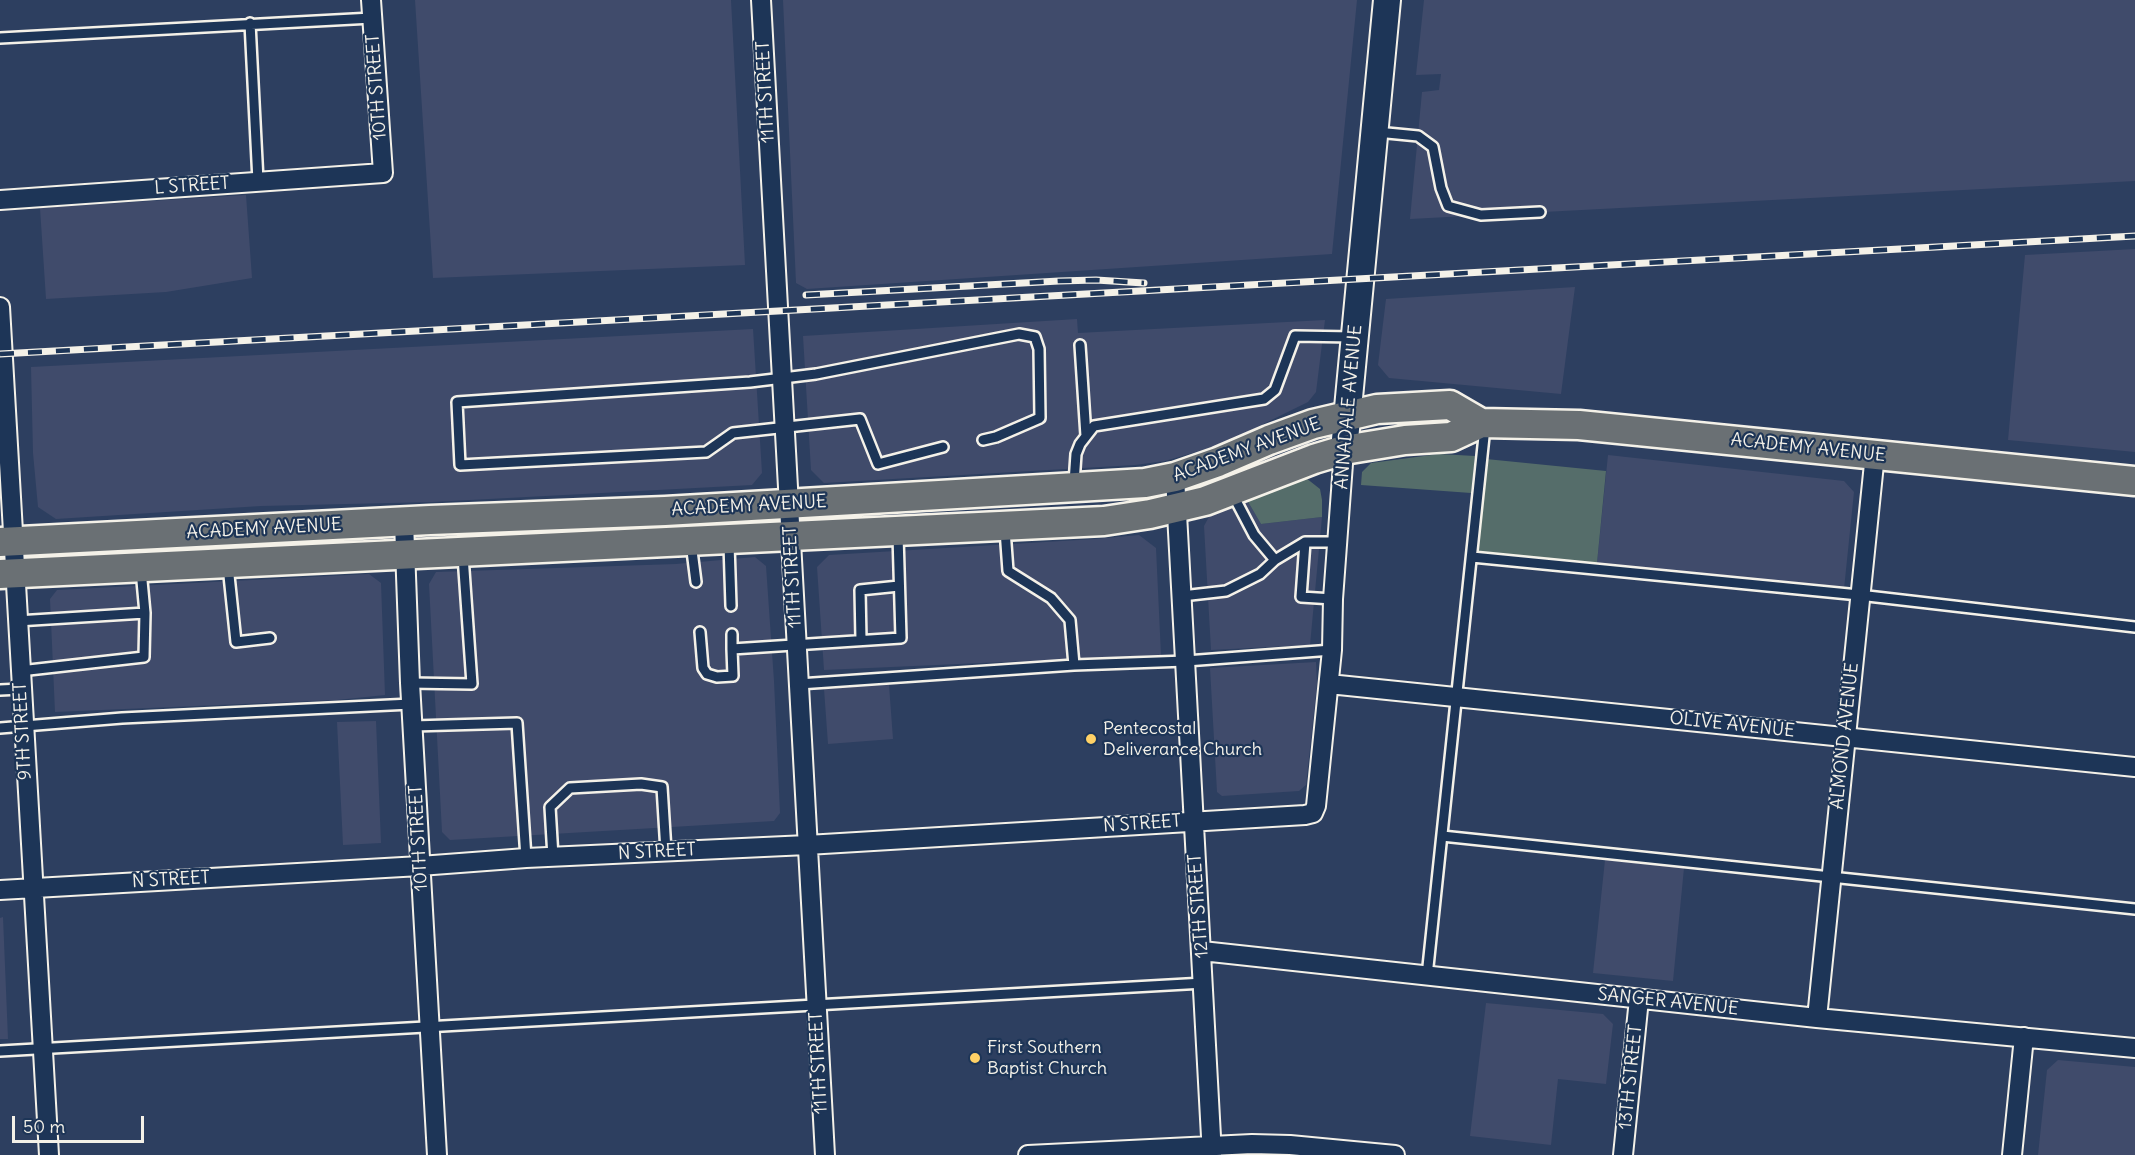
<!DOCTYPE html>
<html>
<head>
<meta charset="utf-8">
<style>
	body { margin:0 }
	#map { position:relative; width:2135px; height:1155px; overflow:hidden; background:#2d3f60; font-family:Delius,sans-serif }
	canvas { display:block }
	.scale { position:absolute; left:12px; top:1116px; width:132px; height:27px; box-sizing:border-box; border:3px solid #f4f1e8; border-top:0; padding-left:8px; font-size:18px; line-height:21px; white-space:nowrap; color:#f4f1e8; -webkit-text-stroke:4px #1d3557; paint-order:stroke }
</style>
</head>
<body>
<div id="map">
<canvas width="2135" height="1155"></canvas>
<div class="scale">50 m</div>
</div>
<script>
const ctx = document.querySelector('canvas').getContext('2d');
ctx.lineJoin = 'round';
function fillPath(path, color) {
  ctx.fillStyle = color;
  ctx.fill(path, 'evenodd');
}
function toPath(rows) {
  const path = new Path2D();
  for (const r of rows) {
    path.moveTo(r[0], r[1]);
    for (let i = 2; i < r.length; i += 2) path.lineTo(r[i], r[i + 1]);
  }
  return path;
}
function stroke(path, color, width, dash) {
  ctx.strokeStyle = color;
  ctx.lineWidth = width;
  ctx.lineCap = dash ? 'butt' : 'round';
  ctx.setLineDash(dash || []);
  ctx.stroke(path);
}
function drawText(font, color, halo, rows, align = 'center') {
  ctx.font = font + ' Delius,sans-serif';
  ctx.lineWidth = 4.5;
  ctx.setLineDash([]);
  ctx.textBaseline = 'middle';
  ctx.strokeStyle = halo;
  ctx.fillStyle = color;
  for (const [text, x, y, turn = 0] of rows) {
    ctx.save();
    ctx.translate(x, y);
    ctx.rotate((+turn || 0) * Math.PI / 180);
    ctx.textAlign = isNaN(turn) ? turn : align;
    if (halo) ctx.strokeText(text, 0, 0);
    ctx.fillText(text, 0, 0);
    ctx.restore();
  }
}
const built = toPath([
	[415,0,731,0,745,265,433,278],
	[783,0,1357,0,1332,254,807,289,796,283],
	[1424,0,2135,0,2135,181,1410,219,1422,92,1439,90,1441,74,1416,75],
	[246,195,252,278,166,292,46,299,40,208],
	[2135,249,2135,452,2008,440,2025,255],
	[1575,287,1561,394,1389,378,1378,365,1386,299],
	[1077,319,1078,333,1325,320,1316,392,1308,402,1243,434,1213,447,1165,461,1135,465,824,483,811,470,803,336],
	[753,329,762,473,752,485,433,502,261,506,56,519,38,507,33,453,31,367],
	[1608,455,1844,481,1854,492,1844,589,1597,563],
	[1247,500,1261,524,1322,517,1310,645,1211,650,1204,526,1211,513],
	[1139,535,1156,548,1161,655,824,670,817,567,829,555,1095,539],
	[755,557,766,566,774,681,780,813,774,821,450,840,442,832,429,584,436,572,676,564],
	[369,574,381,583,385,695,337,700,55,712,50,599,57,590],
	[1316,662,1317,684,1306,785,1299,791,1222,796,1217,792,1210,668],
	[889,685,893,739,828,744,824,689],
	[376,721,381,843,343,845,337,722],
	[1605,860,1684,868,1673,981,1593,973],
	[3,917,8,1039,0,1039,0,918],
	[1486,1003,1603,1014,1613,1024,1606,1084,1558,1079,1551,1145,1470,1136],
	[2058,1060,2135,1067,2135,1155,2038,1155,2047,1070]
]);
const green = toPath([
	[1439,454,1475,456,1471,493,1361,485,1362,472,1371,463],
	[1486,459,1606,471,1597,563,1476,553],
	[1306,478,1320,489,1322,500,1322,517,1261,524,1247,500]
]);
const lane = toPath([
	[250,23,258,181],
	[0,38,372,18],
	[1377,132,1418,136,1433,147,1441,188,1448,206,1481,215,1540,212],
	[1080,345,1086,436],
	[943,447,878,464,860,419,733,433,706,452,460,465,457,402,750,382,816,374,1019,334,1035,337,1039,349,1040,418,996,437,983,440],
	[1074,483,1076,454,1080,444,1094,426,1264,399,1275,390,1295,336,1353,337],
	[1232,493,1254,535,1275,560,1305,542,1338,542],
	[1005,530,1008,571,1051,598,1070,620,1074,665],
	[1305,542,1301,597,1333,599],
	[691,543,696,582],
	[729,544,731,606],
	[1472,557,1859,595,2135,627],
	[228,566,236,642,270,638],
	[1182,596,1226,591,1260,574,1275,560],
	[17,621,145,613],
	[700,632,703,668,707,674,717,677,733,676,732,649,901,638,898,535],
	[732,634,732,649],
	[861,640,860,590,899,586],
	[20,671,144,657,145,613,141,570],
	[410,683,472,684,463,556],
	[799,684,1074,665,1186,661,1332,650],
	[0,690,21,689],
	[413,726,517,723,526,858],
	[0,728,122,718,411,704],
	[1442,836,2135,909],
	[553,857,550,807,570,788,641,784,662,787,666,851],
	[1427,976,1485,427],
	[0,1051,1204,983]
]);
const street = toPath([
	[761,0,825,1155],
	[0,200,383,173,371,0],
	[0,307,49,1155],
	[1175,477,1212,1155],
	[404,522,410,683,437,1155],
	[1329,684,2135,767],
	[0,890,420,866,526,858,807,845,1305,815,1313,813,1316,806,1332,650,1333,599,1344,450],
	[1202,951,1817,1018,2135,1048],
	[1817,1018,1875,454],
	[1028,1155,1252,1144,1290,1145,1395,1155],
	[1623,1155,1639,999],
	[2012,1155,2024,1037]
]);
const secondary = toPath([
	[1344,450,1387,0]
]);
const primary = toPath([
	[0,542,430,520,665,511,1145,483,1175,477,1218,462,1269,440,1313,424,1377,409,1450,405,1481,423],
	[0,574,1104,521,1150,514,1205,501,1314,459,1344,450,1405,440,1451,437,1481,423,1579,425,2135,481]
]);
const rail = toPath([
	[806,295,1059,281,1096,280,1144,283],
	[0,354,2135,236]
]);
const markers = [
	[1091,739,6,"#ffd166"],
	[975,1058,6,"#ffd166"]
];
const streetNames = [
	["10TH STREET",377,87,-94],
	["11TH STREET",766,92,-93],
	["L STREET",192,186,-4],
	["ANNADALE AVENUE",1349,407,-85],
	["ACADEMY AVENUE",1808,448,6],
	["ACADEMY AVENUE",1247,450,-20],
	["ACADEMY AVENUE",749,506,-3],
	["ACADEMY AVENUE",264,529,-3],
	["11TH STREET",793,577,-93],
	["OLIVE AVENUE",1732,725,6],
	["9TH STREET",23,731,-93],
	["ALMOND AVENUE",1845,736,-84],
	["N STREET",1142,824,-4],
	["10TH STREET",419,838,-93],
	["N STREET",657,852,-3],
	["N STREET",171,880,-3],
	["12TH STREET",1199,906,-94],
	["SANGER AVENUE",1668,1002,6],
	["11TH STREET",819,1063,-93],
	["13TH STREET",1631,1077,-84]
];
const poiNames = [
	["Pentecostal",1103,729],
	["Deliverance Church",1103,750],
	["First Southern",987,1048],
	["Baptist Church",987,1069]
];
fillPath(built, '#404b6b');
fillPath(green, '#556d6a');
stroke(lane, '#f4f1e8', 14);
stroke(street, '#f4f1e8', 22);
stroke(secondary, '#f4f1e8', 30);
stroke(primary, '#f4f1e8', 33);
stroke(lane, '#1d3557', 9);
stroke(street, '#1d3557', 18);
stroke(secondary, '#1d3557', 26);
stroke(primary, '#6a7074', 28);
stroke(rail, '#f4f1e8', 7);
stroke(rail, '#1d3557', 4.5, [14]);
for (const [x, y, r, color] of markers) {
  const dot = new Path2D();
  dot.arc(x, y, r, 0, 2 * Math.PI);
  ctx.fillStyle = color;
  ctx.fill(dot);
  stroke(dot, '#1d3557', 2);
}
drawText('18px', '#f4f1e8', '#1d3557', streetNames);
drawText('18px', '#f4f1e8', '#1d3557', poiNames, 'left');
</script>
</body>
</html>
